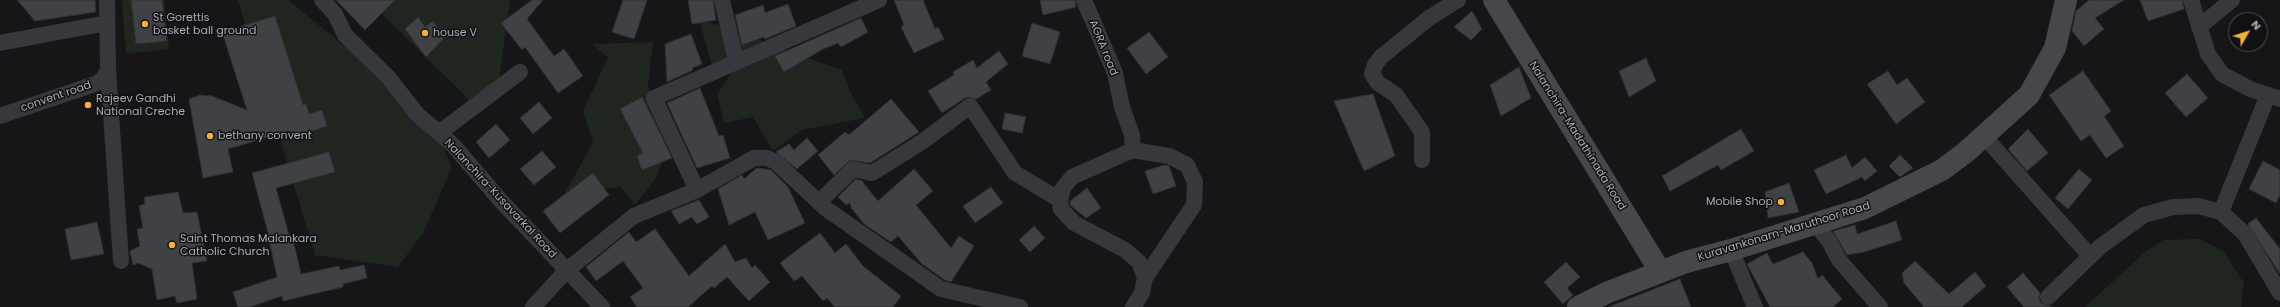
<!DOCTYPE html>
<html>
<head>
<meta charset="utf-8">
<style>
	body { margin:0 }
	#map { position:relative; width:2280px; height:307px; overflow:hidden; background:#161618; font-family:Poppins,sans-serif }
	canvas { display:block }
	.north { position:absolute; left:2228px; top:12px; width:40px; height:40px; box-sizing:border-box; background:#111113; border:1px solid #4d4f55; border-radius:50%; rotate:51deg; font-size:11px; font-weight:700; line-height:16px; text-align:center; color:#a8adb8 }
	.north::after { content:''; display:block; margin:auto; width:14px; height:18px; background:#f2b134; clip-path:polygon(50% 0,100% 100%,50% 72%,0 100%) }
</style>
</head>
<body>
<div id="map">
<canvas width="2280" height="307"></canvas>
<div class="north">N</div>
</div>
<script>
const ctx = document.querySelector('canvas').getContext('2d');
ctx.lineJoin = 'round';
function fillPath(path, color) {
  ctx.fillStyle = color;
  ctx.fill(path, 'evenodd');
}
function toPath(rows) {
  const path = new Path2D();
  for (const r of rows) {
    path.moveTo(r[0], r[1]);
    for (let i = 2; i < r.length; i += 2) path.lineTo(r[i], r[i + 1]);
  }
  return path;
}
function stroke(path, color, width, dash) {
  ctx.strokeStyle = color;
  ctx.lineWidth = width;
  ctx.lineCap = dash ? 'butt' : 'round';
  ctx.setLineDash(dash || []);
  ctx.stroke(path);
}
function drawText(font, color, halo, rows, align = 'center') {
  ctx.font = font + ' Poppins,sans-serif';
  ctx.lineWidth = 3;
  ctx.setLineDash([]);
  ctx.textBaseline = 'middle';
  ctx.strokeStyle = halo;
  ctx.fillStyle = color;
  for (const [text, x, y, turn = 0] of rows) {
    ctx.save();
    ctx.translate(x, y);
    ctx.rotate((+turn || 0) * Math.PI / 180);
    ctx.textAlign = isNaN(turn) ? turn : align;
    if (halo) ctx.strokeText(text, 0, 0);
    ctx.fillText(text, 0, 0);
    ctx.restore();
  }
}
const green = toPath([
	[122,0,164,0,169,49,126,54],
	[238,0,288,0,428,114,452,167,423,233,398,267,315,255],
	[368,0,510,0,499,81,474,105],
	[699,19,842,70,851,93,865,118,802,130,773,151,753,117,724,123,717,95,734,69,712,66],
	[653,42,648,86,667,148,656,178,635,205,621,187,565,193,593,142,583,111,608,58,592,44],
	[2200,239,2223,251,2244,283,2241,307,2085,307,2144,253,2163,240]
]);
const building = toPath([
	[17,0,95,0,96,12,35,21,17,0],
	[131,0,162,0,167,41,136,44,131,0],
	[336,0,395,0,365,30,336,0],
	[532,0,543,0,527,19,554,56,564,49,583,76,558,93,525,47,522,50,501,23,532,0],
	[623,0,647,0,634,39,612,32,623,0],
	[688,0,713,0,716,20,692,24,688,0],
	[894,0,923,0,935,29,938,27,944,39,914,53,901,27,904,25,894,0],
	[1040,0,1075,0,1076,7,1043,15,1040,0],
	[2089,0,2124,0,2095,18,2104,29,2084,46,2072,31,2076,11,2089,0],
	[2140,0,2182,0,2184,9,2148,21,2140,0],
	[788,4,796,26,765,39,764,37,742,45,735,15,763,5,765,13,788,4],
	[1472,11,1482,29,1471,40,1454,27,1472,11],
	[275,16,303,105,306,104,309,114,322,110,327,126,291,138,289,131,228,149,233,172,203,178,189,99,200,95,212,96,247,110,222,32,275,16],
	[418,17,425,27,433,21,445,37,426,57,405,29,418,17],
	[861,18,868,32,841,47,838,43,823,49,784,72,775,56,861,18],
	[1032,23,1060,32,1050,64,1022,56,1032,23],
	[1149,32,1168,57,1146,74,1127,48,1149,32],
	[691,34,702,64,692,68,693,70,667,82,665,44,691,34],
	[999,51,1008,64,986,82,991,90,976,99,969,97,965,98,942,113,928,91,954,75,953,72,973,60,977,68,999,51],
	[1646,58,1656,81,1629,97,1619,71,1646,58],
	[1519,67,1531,98,1501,116,1490,85,1519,67],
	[1888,71,1897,85,1907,78,1925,102,1896,124,1867,84,1888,71],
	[2083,71,2111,111,2104,116,2124,146,2106,158,2090,135,2081,141,2049,95,2083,71],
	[2187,74,2208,98,2186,117,2165,93,2187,74],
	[700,88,719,136,723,135,730,158,697,168,667,103,700,88],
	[1373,94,1395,156,1364,171,1334,101,1373,94],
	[642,97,672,158,642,170,637,156,643,153,620,109,642,97],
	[891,99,919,132,870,163,850,160,834,175,818,155,845,132,849,135,891,99],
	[539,102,552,118,533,134,520,118,539,102],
	[1005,113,1026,117,1022,133,1002,129,1005,113],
	[496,124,510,140,489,158,476,142,496,124],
	[1741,129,1754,151,1721,170,1718,165,1670,191,1662,176,1741,129],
	[2028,129,2048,153,2027,171,2008,149,2028,129],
	[807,138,818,151,797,169,776,152,789,144,794,150,807,138],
	[542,151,556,167,534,185,520,169,542,151],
	[329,152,335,172,276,188,289,235,292,235,301,274,339,266,340,270,364,265,367,278,343,284,343,287,283,301,282,296,250,307,238,307,233,292,277,277,269,240,270,240,252,173,329,152],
	[1846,155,1852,168,1865,157,1877,171,1865,181,1862,177,1826,194,1814,170,1846,155],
	[1900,155,1913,168,1900,177,1889,166,1900,155],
	[2263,161,2280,170,2280,195,2276,203,2249,189,2263,161],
	[1164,165,1169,166,1176,186,1153,194,1145,171,1164,165],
	[757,168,771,170,788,187,805,223,768,240,755,212,729,225,718,189,742,175,744,179,757,168],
	[914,169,933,191,916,205,951,248,959,236,974,246,951,282,945,280,922,264,898,236,891,242,864,224,852,209,850,203,846,205,838,197,856,179,862,181,878,201,914,169],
	[2079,169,2092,180,2068,209,2055,198,2079,169],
	[593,173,609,195,560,233,543,211,593,173],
	[1789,183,1799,212,1768,218,1765,192,1789,183],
	[991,187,1003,203,975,223,963,206,991,187],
	[1087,188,1101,208,1086,218,1070,205,1070,201,1087,188],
	[178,192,183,213,197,212,207,261,192,263,197,299,177,303,175,296,157,300,152,269,138,263,133,265,130,251,140,246,137,229,143,228,139,206,145,204,144,197,178,192],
	[699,200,709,217,697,224,692,217,679,224,671,211,699,200],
	[2256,218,2280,249,2280,274,2248,224,2256,218],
	[1896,221,1902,240,1864,252,1847,255,1833,231,1855,225,1857,234,1896,221],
	[97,222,104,254,71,260,65,229,97,222],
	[1034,226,1045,238,1030,252,1019,240,1034,226],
	[655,229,689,276,725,244,735,262,746,258,752,268,755,265,770,282,749,301,727,277,714,288,712,286,688,307,637,307,630,297,643,288,623,261,596,281,586,267,629,232,636,242,655,229],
	[820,233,835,253,846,244,863,266,901,296,893,307,835,307,827,298,823,301,802,276,794,281,780,263,820,233],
	[1803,252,1812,263,1818,279,1822,275,1842,299,1833,307,1770,307,1747,264,1767,253,1773,264,1803,252],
	[1915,261,1949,294,1975,272,1986,286,1962,307,1924,307,1904,283,1902,273,1915,261],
	[1566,262,1580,277,1567,288,1573,295,1563,304,1544,282,1566,262],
	[2023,273,2040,293,2039,299,2041,303,2052,307,2024,307,2007,287,2023,273],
	[1680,279,1691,307,1611,307,1611,306,1680,279]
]);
const street = toPath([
	[322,0,335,14,345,35,388,77,417,114,453,145,501,201,602,307],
	[722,0,736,61],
	[1084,0,1115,73,1122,107,1132,135,1133,150],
	[2191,0,2208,54,2222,74,2250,89,2280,99],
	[2199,27,2232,0],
	[0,43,107,23],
	[108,70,121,261],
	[2268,95,2221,212,2245,234,2280,293],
	[0,116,95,84,103,79,108,70,107,0],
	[439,133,520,72],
	[1983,135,2090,256],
	[1422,160,1422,132,1396,95,1378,83,1372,74,1375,65,1381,57,1429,18,1458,0],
	[697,190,654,98,879,0],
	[819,202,853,169,872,173,922,142,970,106,1015,173,1060,200],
	[1815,223,1829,241,1839,260,1880,307],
	[1731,250,1755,307],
	[2048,297,2101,246,2144,215,2173,207,2198,206,2221,212],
	[533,307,567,270,634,216,697,190,754,158,767,158,776,162,825,208,941,289,1020,307],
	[1133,307,1142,293,1145,278,1139,262,1125,250,1074,223,1061,209,1060,200,1063,188,1072,177,1133,150,1169,156,1187,165,1195,182,1194,205,1145,278]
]);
const secondary = toPath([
	[1494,0,1660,271],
	[1578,307,1606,293,1686,262,1731,250,1865,208,1942,170,1966,152,2029,95,2055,48,2066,0]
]);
const markers = [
	[145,24,4,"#f2b134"],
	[425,33,4,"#f2b134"],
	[88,105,4,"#f2b134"],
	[210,136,4,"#f2b134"],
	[1781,202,4,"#f2b134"],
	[172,245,4,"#f2b134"]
];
const poiNames = [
	["St Gorettis",153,18],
	["basket ball ground",153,31],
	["house V",433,33],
	["Rajeev Gandhi",96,99],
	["National Creche",96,112],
	["bethany convent",218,136],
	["Mobile Shop",1773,202,"right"],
	["Saint Thomas Malankara",180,239],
	["Catholic Church",180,252]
];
const streetNames = [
	["AGRA road",1103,48,68],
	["convent road",56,97,-19],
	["Nalanchira-Madathinada Road",1577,136,58],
	["Nalanchira-Kusavarkal Road",500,199,47],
	["Kuravankonam-Maruthoor Road",1784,232,-17]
];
fillPath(green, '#1e261f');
fillPath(building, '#404145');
stroke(building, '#303034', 1);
stroke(street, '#37383d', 16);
stroke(secondary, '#45474d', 22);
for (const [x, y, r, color] of markers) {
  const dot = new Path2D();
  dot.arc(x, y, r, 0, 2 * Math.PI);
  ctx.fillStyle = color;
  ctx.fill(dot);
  stroke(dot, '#111113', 1.5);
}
drawText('11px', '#a8adb8', '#111113', poiNames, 'left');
drawText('11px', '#a8adb8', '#111113', streetNames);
</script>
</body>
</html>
